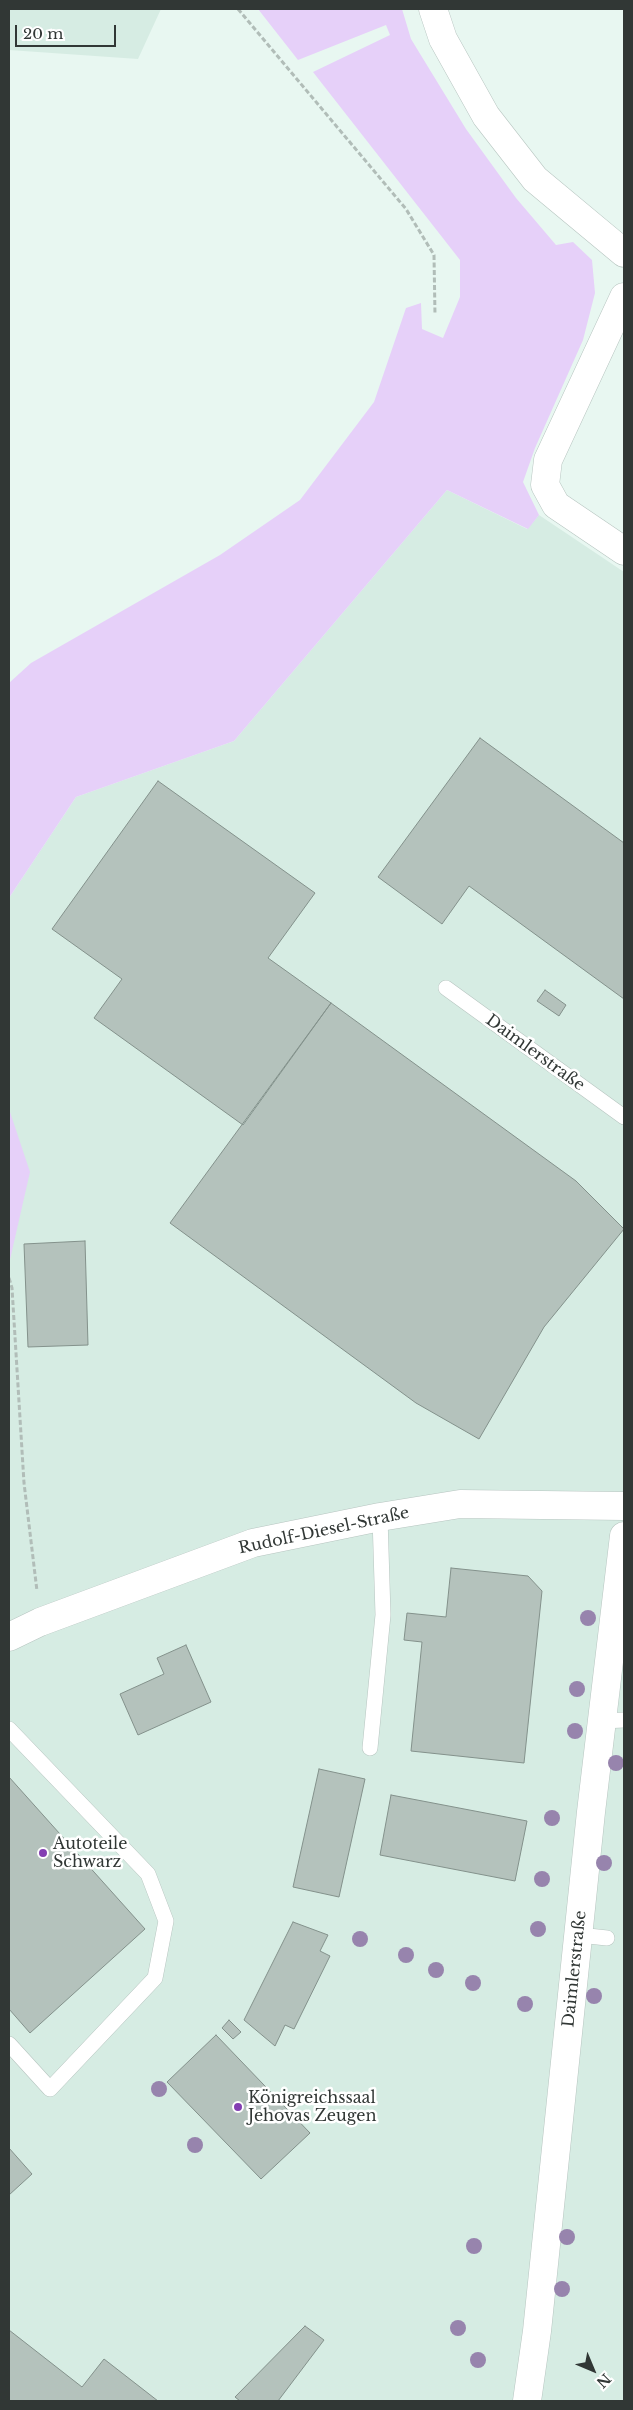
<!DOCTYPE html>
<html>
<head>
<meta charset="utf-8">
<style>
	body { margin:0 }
	#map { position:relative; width:633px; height:2410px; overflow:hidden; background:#e8f7f1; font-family:"Libre Baskerville",serif }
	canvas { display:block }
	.frame { position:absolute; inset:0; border:10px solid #313735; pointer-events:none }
	.north { position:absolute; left:568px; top:2345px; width:50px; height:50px; -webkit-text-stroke:4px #fff; paint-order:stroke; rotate:135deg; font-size:14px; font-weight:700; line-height:20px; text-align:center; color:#313735 }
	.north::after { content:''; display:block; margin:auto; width:18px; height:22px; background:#313735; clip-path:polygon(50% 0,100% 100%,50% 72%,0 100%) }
	.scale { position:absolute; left:15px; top:25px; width:101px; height:22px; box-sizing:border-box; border:2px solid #313735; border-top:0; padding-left:6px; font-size:15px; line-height:18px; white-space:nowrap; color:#313735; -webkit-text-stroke:4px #fff; paint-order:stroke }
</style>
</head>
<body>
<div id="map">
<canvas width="633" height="2410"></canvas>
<div class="frame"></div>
<div class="north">N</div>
<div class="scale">20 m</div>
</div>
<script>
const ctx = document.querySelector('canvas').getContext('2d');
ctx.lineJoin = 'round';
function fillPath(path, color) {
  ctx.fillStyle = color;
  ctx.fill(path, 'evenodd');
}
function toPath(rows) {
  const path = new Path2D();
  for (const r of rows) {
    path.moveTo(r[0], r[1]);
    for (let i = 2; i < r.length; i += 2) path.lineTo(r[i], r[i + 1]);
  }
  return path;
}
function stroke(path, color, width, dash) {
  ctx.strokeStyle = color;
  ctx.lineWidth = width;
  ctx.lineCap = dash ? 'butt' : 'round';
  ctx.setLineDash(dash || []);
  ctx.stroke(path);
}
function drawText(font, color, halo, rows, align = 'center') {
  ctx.font = font + ' "Libre Baskerville",serif';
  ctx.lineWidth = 5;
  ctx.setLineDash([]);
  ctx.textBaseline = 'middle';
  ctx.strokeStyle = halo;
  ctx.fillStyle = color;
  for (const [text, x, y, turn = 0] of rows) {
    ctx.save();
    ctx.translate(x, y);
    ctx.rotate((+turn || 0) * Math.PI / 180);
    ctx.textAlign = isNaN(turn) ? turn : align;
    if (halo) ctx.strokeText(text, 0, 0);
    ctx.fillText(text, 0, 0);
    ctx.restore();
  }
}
const built = toPath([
	[9,9,161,9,138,59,9,50],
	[447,490,527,529,539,515,624,572,624,2401,9,2401,9,898,76,797,234,741]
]);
const green = toPath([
	[258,9,402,9,411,39,466,129,516,198,556,245,573,242,592,260,595,293,583,340,535,448,523,482,539,515,528,529,447,490,234,741,76,797,9,898,9,683,31,663,220,555,300,500,374,402,406,308,421,303,422,329,443,338,460,297,460,260,313,72,390,35,386,25,298,60],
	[9,1109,30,1172,9,1264]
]);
const building = toPath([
	[480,738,624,843,624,999,469,886,442,924,378,877,480,738],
	[158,781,315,893,268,958,331,1003,243,1125,94,1018,122,979,52,929,158,781],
	[545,990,566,1005,559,1016,537,1001,545,990],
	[331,1003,576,1181,624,1229,544,1327,479,1439,416,1403,170,1223,331,1003],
	[85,1241,88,1345,28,1347,24,1244,85,1241],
	[451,1568,528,1576,542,1591,524,1763,411,1751,422,1642,404,1640,407,1613,446,1617,451,1568],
	[186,1645,211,1702,138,1735,120,1694,164,1674,157,1658,186,1645],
	[319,1769,365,1779,339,1897,293,1887,319,1769],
	[9,1777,145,1929,30,2033,9,2009,9,1777],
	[391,1795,527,1821,515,1881,380,1855,391,1795],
	[293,1922,328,1935,320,1951,330,1956,294,2029,285,2025,275,2046,244,2020,293,1922],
	[229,2020,241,2032,233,2039,222,2028,229,2020],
	[216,2035,310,2133,261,2179,167,2082,216,2035],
	[9,2148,32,2174,9,2195,9,2148],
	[305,2326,324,2340,278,2401,240,2401,235,2397,305,2326],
	[9,2330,82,2387,104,2359,158,2401,9,2401,9,2330]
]);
const path = toPath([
	[238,9,406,209,434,255,435,315],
	[9,1278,12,1288,24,1483,37,1591]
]);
const lane = toPath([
	[446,988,624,1117],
	[602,1721,624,1720],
	[9,1729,148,1874,166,1921,155,1978,50,2089,9,2044],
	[370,1748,383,1615,380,1517],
	[579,1935,607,1938]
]);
const street = toPath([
	[433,9,443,39,486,116,535,179,624,253],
	[624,297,548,460,545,485,556,505,624,551],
	[9,1637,40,1622,253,1543,380,1517,460,1504,624,1506],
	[527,2401,537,2331,591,1812,624,1536]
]);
const trees = [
	[588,1618],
	[577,1689],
	[575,1731],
	[616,1763],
	[552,1818],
	[604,1863],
	[542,1879],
	[538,1929],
	[360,1939],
	[406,1955],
	[436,1970],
	[473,1983],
	[594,1996],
	[525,2004],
	[159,2089],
	[195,2145],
	[567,2237],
	[474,2246],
	[562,2289],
	[458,2328],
	[478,2360]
];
const markers = [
	[43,1853,5,"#833eb2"],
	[238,2107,5,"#833eb2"]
];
const streetNames = [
	["Daimlerstraße",535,1053,36],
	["Rudolf-Diesel-Straße",324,1531,-12],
	["Daimlerstraße",575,1969,-84]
];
const poiNames = [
	["Autoteile",53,1844],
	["Schwarz",53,1862],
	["Königreichssaal",248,2098],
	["Jehovas Zeugen",248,2116]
];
fillPath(built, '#d6ece3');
fillPath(green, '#e6d0f9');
fillPath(building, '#b4c2bc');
stroke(building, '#84928c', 1);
stroke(lane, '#b7c5c0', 16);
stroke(street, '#b7c5c0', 29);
stroke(path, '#b1bdb8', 3, [5, 2.5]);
stroke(lane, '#fff', 15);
stroke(street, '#fff', 28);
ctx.fillStyle = '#9784ad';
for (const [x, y] of trees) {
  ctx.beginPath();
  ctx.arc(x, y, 8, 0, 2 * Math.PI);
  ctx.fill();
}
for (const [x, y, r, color] of markers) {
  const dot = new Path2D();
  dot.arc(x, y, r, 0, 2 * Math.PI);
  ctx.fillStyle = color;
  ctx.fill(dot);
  stroke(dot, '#fff', 2);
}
drawText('16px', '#313735', '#fff', streetNames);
drawText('16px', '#313735', '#fff', poiNames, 'left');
</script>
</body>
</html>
